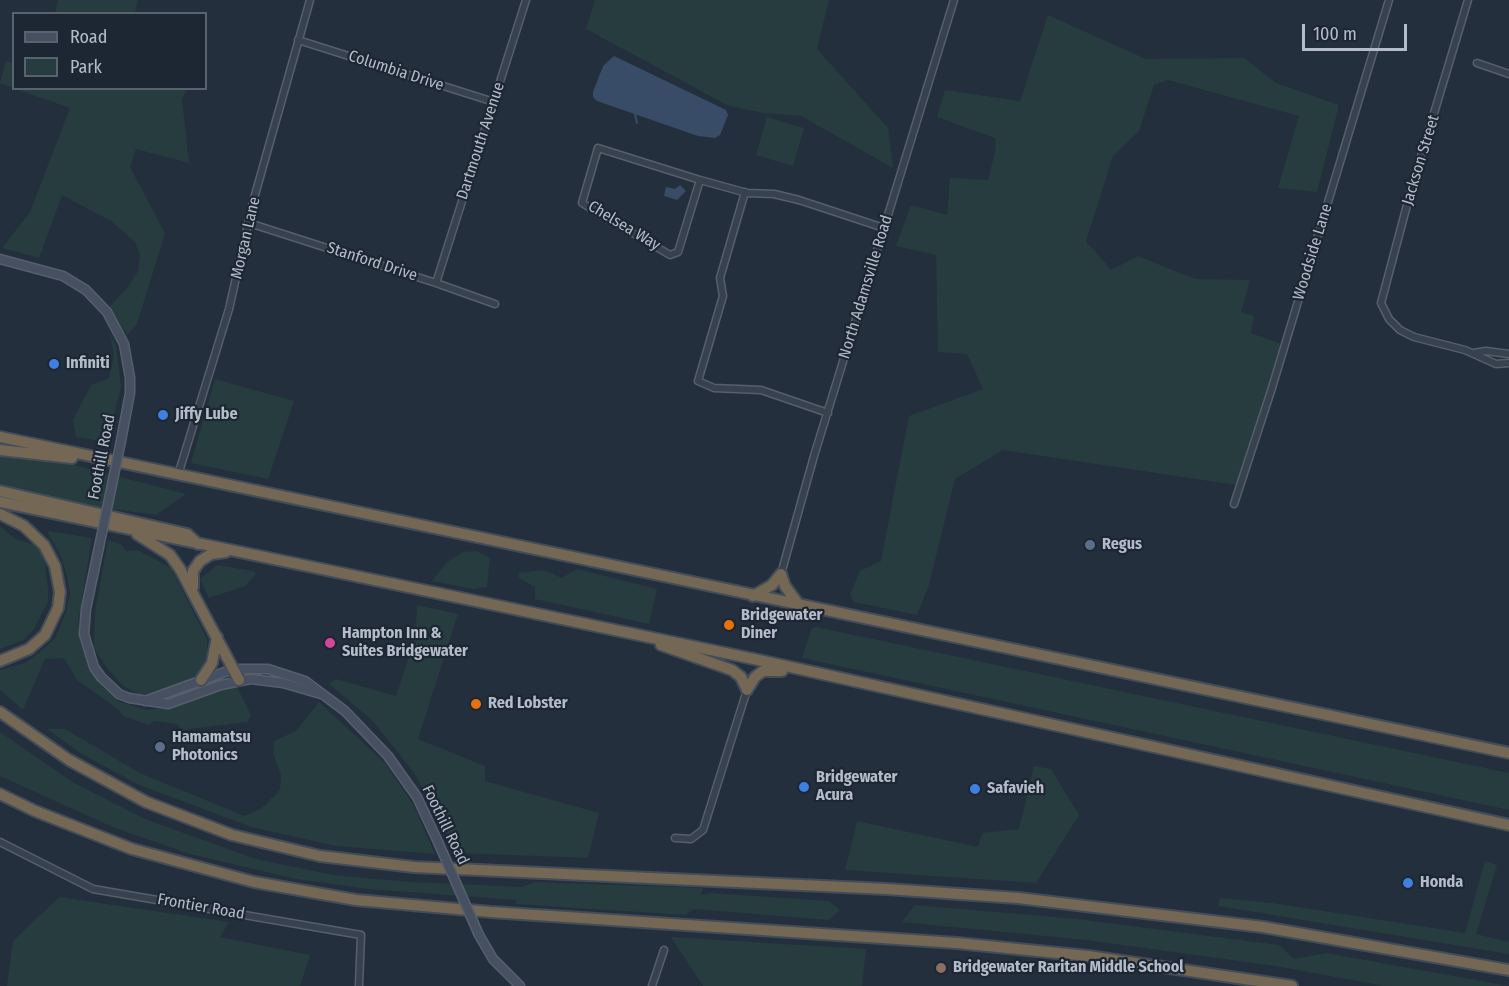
<!DOCTYPE html>
<html>
<head>
<meta charset="utf-8">
<style>
	body { margin:0 }
	#map { position:relative; width:1509px; height:986px; overflow:hidden; background:#242f3e; font-family:"Fira Sans Condensed",sans-serif }
	canvas { display:block }
	.legend { position:absolute; left:12px; top:12px; width:195px; height:78px; box-sizing:border-box; background:#1d2633; border:2px solid #59626f; margin:0; padding:8px 10px; list-style:none; font-size:18px; color:#b4bcc9 }
	.legend li { display:flex; align-items:center; gap:12px; height:30px }
	.legend b { width:30px; border:2px solid #59626f }
	.scale { position:absolute; left:1302px; top:24px; width:105px; height:27px; box-sizing:border-box; border:3px solid #b4bcc9; border-top:0; padding-left:8px; font-size:18px; line-height:21px; white-space:nowrap; color:#b4bcc9; -webkit-text-stroke:4px #1d2633; paint-order:stroke }
</style>
</head>
<body>
<div id="map">
<canvas width="1509" height="986"></canvas>
<ul class="legend">
<li><b style="height:8px;background:#465061"></b>Road</li>
<li><b style="height:16px;background:#263c3f"></b>Park</li>
</ul>
<div class="scale">100 m</div>
</div>
<script>
const ctx = document.querySelector('canvas').getContext('2d');
ctx.lineJoin = 'round';
function fillPath(path, color) {
  ctx.fillStyle = color;
  ctx.fill(path, 'evenodd');
}
function toPath(rows) {
  const path = new Path2D();
  for (const r of rows) {
    path.moveTo(r[0], r[1]);
    for (let i = 2; i < r.length; i += 2) path.lineTo(r[i], r[i + 1]);
  }
  return path;
}
function stroke(path, color, width, dash) {
  ctx.strokeStyle = color;
  ctx.lineWidth = width;
  ctx.lineCap = dash ? 'butt' : 'round';
  ctx.setLineDash(dash || []);
  ctx.stroke(path);
}
function drawText(font, color, halo, rows, align = 'center') {
  ctx.font = font + ' "Fira Sans Condensed",sans-serif';
  ctx.lineWidth = 4.5;
  ctx.setLineDash([]);
  ctx.textBaseline = 'middle';
  ctx.strokeStyle = halo;
  ctx.fillStyle = color;
  for (const [text, x, y, turn = 0] of rows) {
    ctx.save();
    ctx.translate(x, y);
    ctx.rotate((+turn || 0) * Math.PI / 180);
    ctx.textAlign = isNaN(turn) ? turn : align;
    if (halo) ctx.strokeText(text, 0, 0);
    ctx.fillText(text, 0, 0);
    ctx.restore();
  }
}
const green = toPath([
	[58,0,138,0,135,13,55,13],
	[595,0,829,0,817,49,888,128,893,168,801,116,764,113,729,106,586,29],
	[1048,15,1146,59,1244,58,1276,83,1339,105,1317,192,1278,188,1299,116,1168,80,1154,85,1139,131,1113,156,1086,241,1111,270,1138,256,1195,279,1250,280,1241,312,1254,316,1251,333,1284,345,1243,486,1003,450,955,479,929,585,917,615,854,602,850,594,860,571,881,561,909,416,983,389,967,354,938,352,936,255,896,246,911,205,947,215,950,178,988,180,996,148,995,138,937,117,945,90,1020,101],
	[6,61,13,63,13,88,0,83],
	[16,89,188,89,182,99,189,163,136,149,130,167,165,233,137,324,127,335,108,308,127,288,138,271,140,255,135,242,111,221,62,195,39,258,2,248,30,212,70,108],
	[767,117,804,128,793,166,756,155],
	[110,334,116,345,121,387,107,442,76,437,73,420,91,385,109,378,114,356],
	[215,379,294,401,268,479,191,463],
	[0,456,67,463,186,494,156,515,98,507,0,484],
	[0,526,15,539,36,545,44,559,48,588,48,602,34,629,24,640,0,649],
	[49,531,92,538,78,623,88,667,103,687,118,701,146,710,177,706,225,687,227,689,237,687,251,715,248,722,182,730,177,724,154,721,149,725,123,716,118,709,77,680,64,658,45,659,23,710,0,690,0,670,25,663,41,651,55,638,66,612,70,593,67,575,59,552,48,534],
	[108,540,121,544,126,551,137,550,149,556,171,568,207,639,207,653,203,668,195,679,156,695,139,694,123,686,106,667,94,648,94,638,95,611],
	[476,551,490,558,487,587,473,589,432,581,447,562,463,552],
	[217,565,253,571,256,574,245,586,209,598,200,579],
	[577,569,657,589,649,624,535,599,535,587,519,578,518,573,544,570,562,578],
	[417,605,458,614,418,739,485,766,485,781,599,813,588,858,458,853,414,773,374,722,329,684,336,679,396,696,415,639],
	[816,627,1509,773,1509,810,802,658,812,628],
	[319,702,384,762,413,804,435,854,336,846,251,827,139,785,80,753,47,729,65,729,140,773,244,816,261,809,280,790,281,775,273,753,274,741,296,731],
	[0,732,74,783,145,819,256,859,333,875,411,882,523,887,535,882,703,888,701,895,710,893,829,901,840,910,829,920,694,909,685,915,515,904,517,900,368,889,296,879,190,854,115,828,0,776],
	[1034,766,1051,769,1079,815,1036,883,845,870,857,821,978,847,982,833,1019,829],
	[1485,861,1497,865,1476,934,1509,942,1509,954,1218,906,1220,898,1272,903,1465,933],
	[59,897,229,922,220,937,310,955,300,986,7,986,13,941],
	[915,905,1077,919,1279,945,1294,959,1326,953,1509,986,1385,986,1275,966,1086,940,902,922],
	[671,937,866,949,862,986,703,986]
]);
const water = toPath([
	[614,56,726,110,728,115,720,135,715,138,698,136,597,101,593,97,593,92,603,66],
	[680,185,686,191,677,200,664,196,666,187,675,189]
]);
const stream = toPath([
	[635,114,637,123]
]);
const street = toPath([
	[1468,0,1411,190,1381,303,1389,319,1400,330,1414,337,1465,350,1496,364,1509,363],
	[298,40,494,102],
	[1477,63,1509,74],
	[598,148,700,180,678,252,670,255,582,203,598,148],
	[700,180,747,193,774,194,799,200,884,228],
	[745,192,720,278,723,296,698,381,714,388,761,390,828,413],
	[249,223,436,283,495,304],
	[436,283,526,0],
	[1473,353,1486,351,1509,354],
	[178,475,229,309,253,202,310,0],
	[1234,504,1271,391,1389,0],
	[781,574,814,456,954,0],
	[675,838,691,839,703,830,747,690],
	[0,842,93,889,361,935,359,986],
	[652,986,664,950]
]);
const secondary = toPath([
	[0,259,63,276,86,290,107,312,124,344,130,378,130,393,120,446],
	[99,547,86,609,84,634,94,667,101,677,119,694,129,698,168,704,221,685,251,679,283,683,321,694],
	[145,701,233,669,268,669,305,681,345,711,388,756,417,797,438,842],
	[479,935,493,959,520,986]
]);
const highway = toPath([
	[0,437,1509,753],
	[0,450,72,458],
	[0,491,187,534,198,544],
	[0,502,754,659,1509,825],
	[0,514,24,526,44,545,55,566,60,592,58,608,45,635,29,649,0,661],
	[137,534,170,555,180,569,239,680],
	[781,574,785,586,799,605],
	[193,587,193,571,200,561,211,554,226,552],
	[753,596,772,585,781,574],
	[661,645,732,670,741,677,747,690],
	[201,680,212,663,217,637],
	[747,690,755,677,763,671,782,671],
	[0,712,69,760,146,802,232,835,320,856,414,867,887,889,1018,898,1263,927,1509,970],
	[0,794,35,811,132,849,254,882,356,900,491,912,957,943,1088,956,1292,986]
]);
const secondaryBridge = toPath([
	[99,547,120,446],
	[438,842,479,935]
]);
const markers = [
	[54,364,6,"#3f7fe0"],
	[163,415,6,"#3f7fe0"],
	[1090,545,6,"#5c6f8a"],
	[729,625,6,"#e8710a"],
	[330,643,6,"#d1479c"],
	[476,704,6,"#e8710a"],
	[160,747,6,"#5c6f8a"],
	[804,787,6,"#3f7fe0"],
	[975,789,6,"#3f7fe0"],
	[1408,883,6,"#3f7fe0"],
	[941,968,6,"#8d6e63"]
];
const streetNames = [
	["Columbia Drive",396,71,18],
	["Dartmouth Avenue",481,141,-72],
	["Jackson Street",1421,160,-73],
	["Chelsea Way",624,226,31],
	["Morgan Lane",246,238,-77],
	["Woodside Lane",1313,252,-73],
	["Stanford Drive",372,262,18],
	["North Adamsville Road",866,287,-73],
	["Foothill Road",102,457,-79],
	["Foothill Road",445,825,64],
	["Frontier Road",201,907,10]
];
const poiNames = [
	["Infiniti",66,364],
	["Jiffy Lube",175,415],
	["Regus",1102,545],
	["Bridgewater",741,616],
	["Diner",741,634],
	["Hampton Inn &",342,634],
	["Suites Bridgewater",342,652],
	["Red Lobster",488,704],
	["Hamamatsu",172,738],
	["Photonics",172,756],
	["Bridgewater",816,778],
	["Acura",816,796],
	["Safavieh",987,789],
	["Honda",1420,883],
	["Bridgewater Raritan Middle School",953,968]
];
fillPath(green, '#263c3f');
fillPath(water, '#394c67');
stroke(stream, '#394c67', 2);
stroke(street, '#565f6c', 9);
stroke(secondary, '#565f6c', 11);
stroke(highway, '#434c59', 14);
stroke(street, '#38414e', 6);
stroke(secondary, '#465061', 8);
stroke(highway, '#746855', 10);
stroke(secondaryBridge, '#565f6c', 11, []);
stroke(secondaryBridge, '#465061', 8);
for (const [x, y, r, color] of markers) {
  const dot = new Path2D();
  dot.arc(x, y, r, 0, 2 * Math.PI);
  ctx.fillStyle = color;
  ctx.fill(dot);
  stroke(dot, '#1d2633', 2);
}
drawText('16px', '#b4bcc9', '#1d2633', streetNames);
drawText('bold 16px', '#b4bcc9', '#1d2633', poiNames, 'left');
</script>
</body>
</html>
